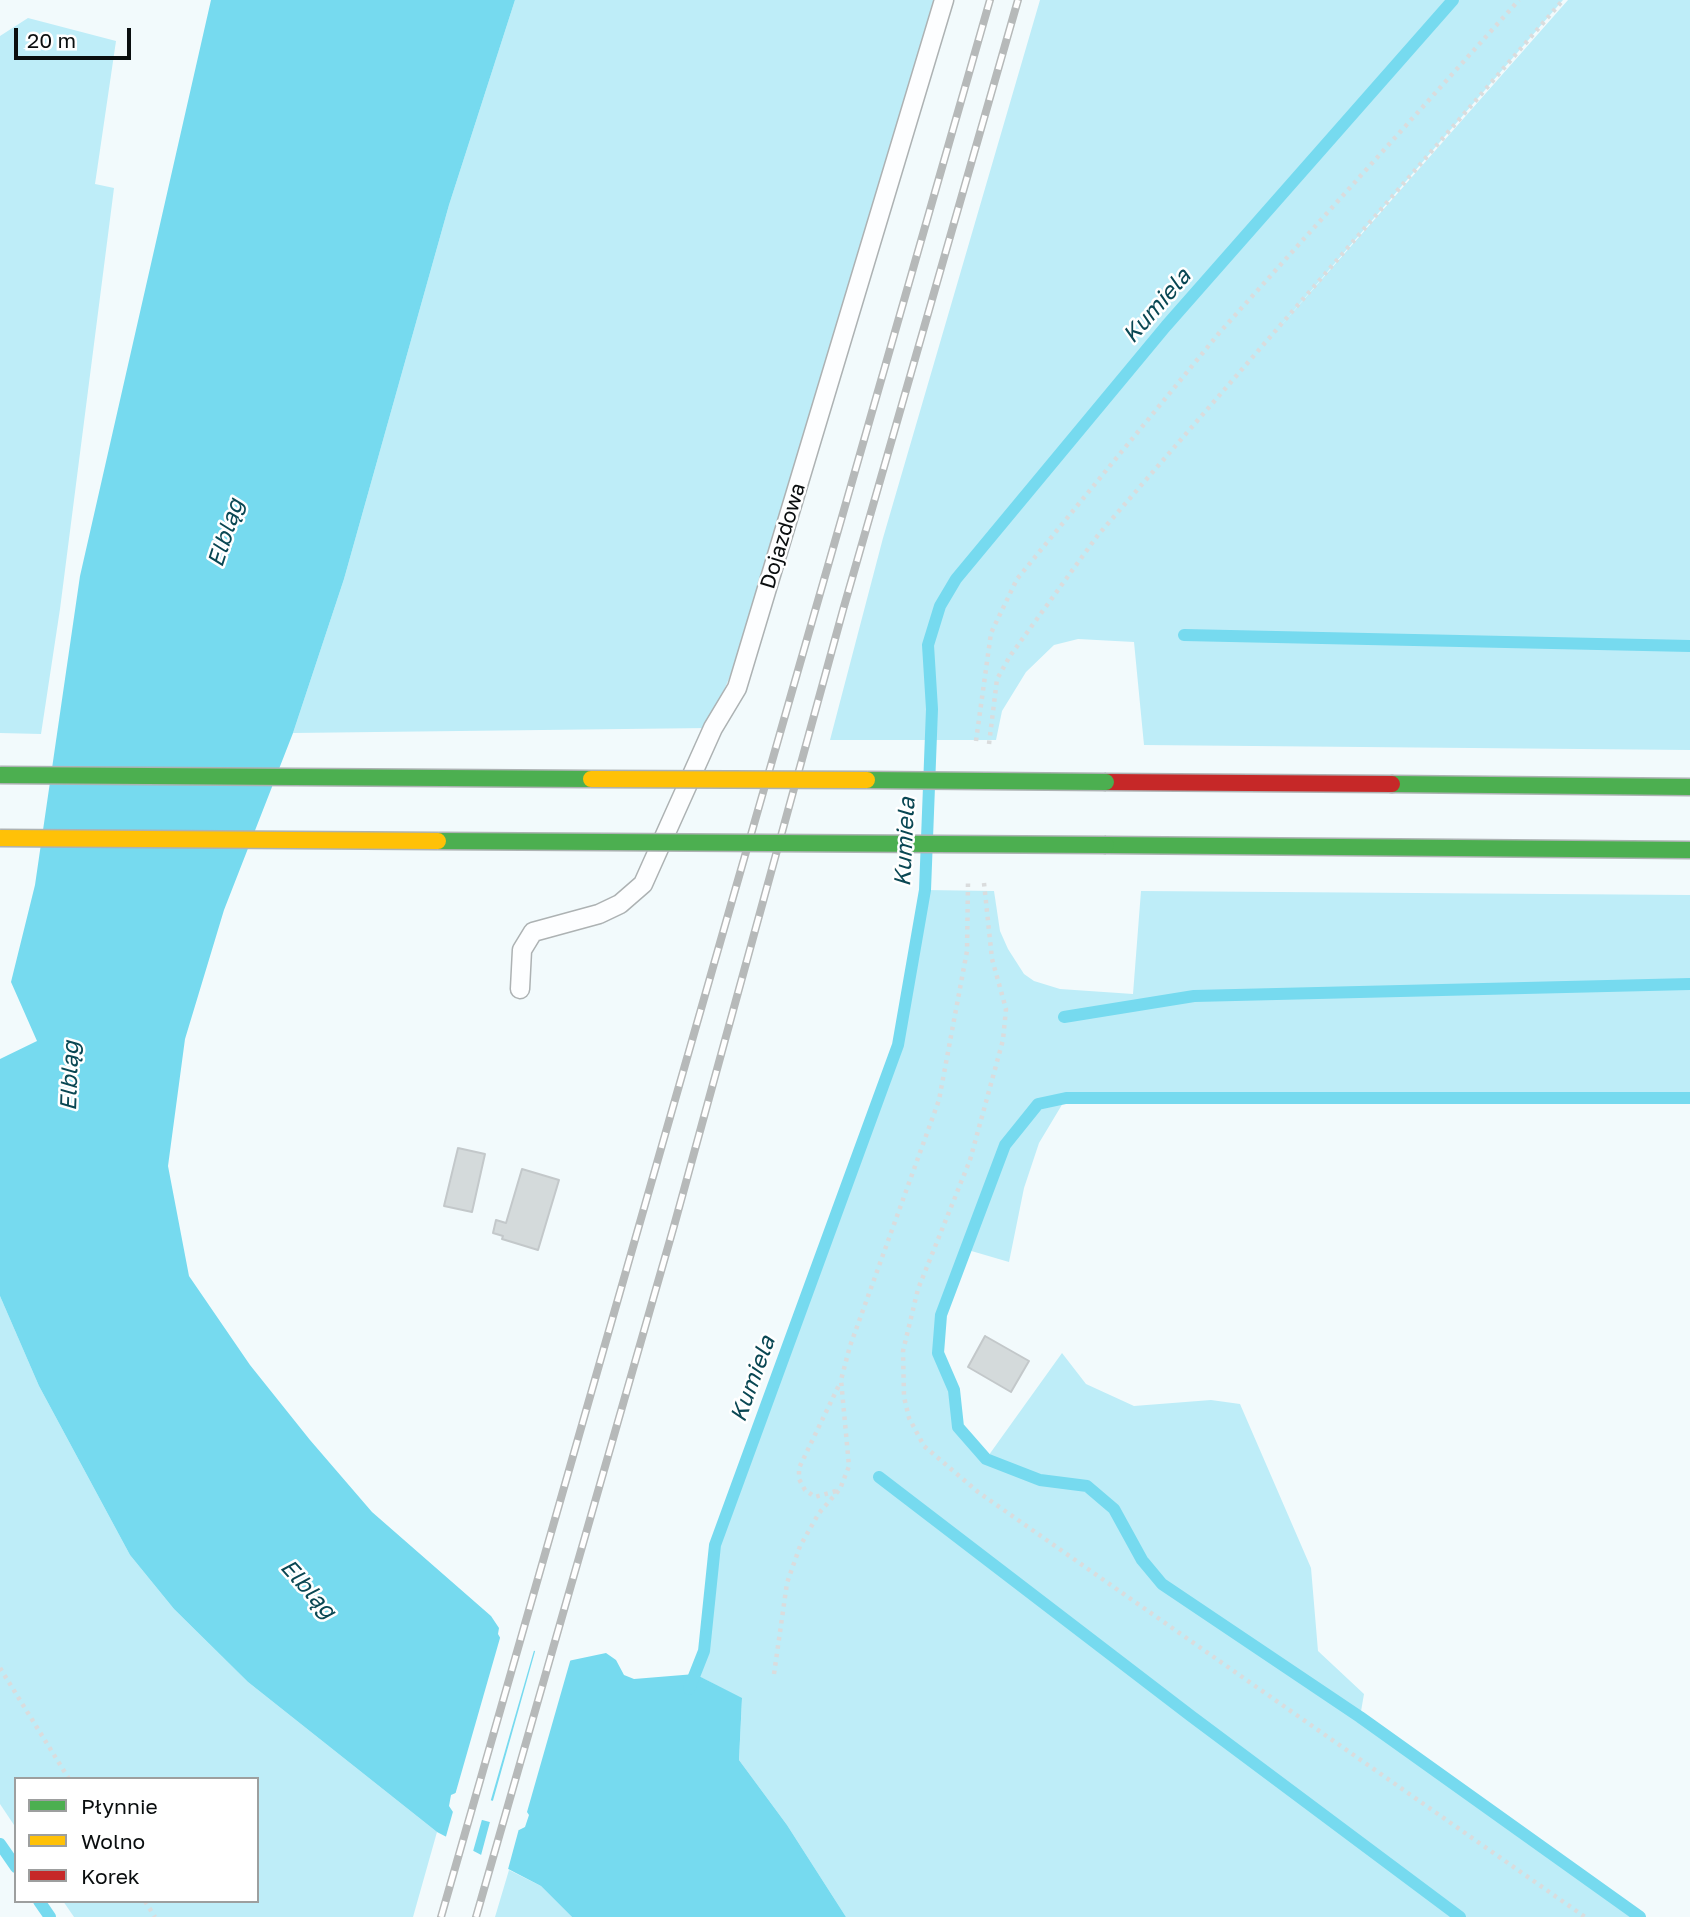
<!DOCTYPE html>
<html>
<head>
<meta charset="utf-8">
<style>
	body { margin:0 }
	#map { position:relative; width:1690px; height:1917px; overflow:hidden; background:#f2fafc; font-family:"Golos Text",sans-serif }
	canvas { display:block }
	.legend { position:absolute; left:14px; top:1777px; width:245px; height:126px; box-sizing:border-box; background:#fff; border:2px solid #9d9f9f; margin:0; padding:9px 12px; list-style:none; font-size:21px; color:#0a0e0f }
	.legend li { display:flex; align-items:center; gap:14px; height:35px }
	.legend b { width:35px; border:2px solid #9d9f9f }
	.scale { position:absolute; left:14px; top:28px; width:117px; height:32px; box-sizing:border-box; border:4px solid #0a0e0f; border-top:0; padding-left:9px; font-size:21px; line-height:24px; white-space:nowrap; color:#0a0e0f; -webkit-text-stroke:5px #fff; paint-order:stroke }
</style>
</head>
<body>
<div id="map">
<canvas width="1690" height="1917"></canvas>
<ul class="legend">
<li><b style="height:9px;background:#4caf50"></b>Płynnie</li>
<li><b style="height:9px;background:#ffc107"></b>Wolno</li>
<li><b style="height:9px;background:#c62828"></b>Korek</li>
</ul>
<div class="scale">20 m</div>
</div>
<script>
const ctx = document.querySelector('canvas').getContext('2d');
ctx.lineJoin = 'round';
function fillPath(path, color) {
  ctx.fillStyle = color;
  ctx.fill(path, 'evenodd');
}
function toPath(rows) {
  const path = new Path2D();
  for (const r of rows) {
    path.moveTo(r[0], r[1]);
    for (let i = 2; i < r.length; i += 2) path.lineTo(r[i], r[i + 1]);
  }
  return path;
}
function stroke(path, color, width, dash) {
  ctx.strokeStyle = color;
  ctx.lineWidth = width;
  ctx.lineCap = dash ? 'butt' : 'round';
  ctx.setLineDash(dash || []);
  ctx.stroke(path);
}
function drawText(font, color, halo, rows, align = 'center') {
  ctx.font = font + ' "Golos Text",sans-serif';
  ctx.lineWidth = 5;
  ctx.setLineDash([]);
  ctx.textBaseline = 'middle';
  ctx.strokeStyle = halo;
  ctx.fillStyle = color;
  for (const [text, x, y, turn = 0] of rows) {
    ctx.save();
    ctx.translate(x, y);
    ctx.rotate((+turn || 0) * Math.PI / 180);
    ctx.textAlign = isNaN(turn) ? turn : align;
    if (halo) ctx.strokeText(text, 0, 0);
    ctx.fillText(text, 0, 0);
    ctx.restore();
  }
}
const green = toPath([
	[515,0,935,0,741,650,708,728,293,733,344,579,449,205],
	[1040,0,1563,0,1277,330,1568,0,1690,0,1690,750,1144,745,1134,642,1078,639,1054,645,1026,672,1002,711,996,740,830,740,883,538],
	[28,18,116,41,95,184,114,188,60,609,41,734,0,733,0,36],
	[925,890,994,891,1000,931,1008,949,1024,974,1034,981,1060,989,1133,994,1141,891,1690,895,1690,1098,1066,1098,1039,1143,1024,1188,1009,1262,968,1250,941,1315,938,1353,954,1390,958,1427,986,1459,1062,1353,1086,1384,1134,1406,1211,1400,1240,1404,1311,1568,1318,1651,1364,1694,1360,1717,1640,1917,846,1917,787,1825,739,1760,742,1699,695,1674,704,1651,715,1545,898,1045],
	[0,1296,39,1386,130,1555,174,1609,248,1682,437,1832,413,1917,74,1917,63,1901,257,1901,257,1779,16,1779,16,1828,0,1804],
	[509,1870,541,1886,572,1917,495,1917]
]);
const water = toPath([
	[211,0,515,0,449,205,344,579,293,733,224,910,185,1039,168,1166,189,1276,250,1365,310,1440,372,1512,491,1616,499,1628,498,1634,502,1641,568,1661,606,1653,616,1660,624,1675,634,1679,695,1674,742,1698,739,1760,787,1825,846,1917,572,1917,541,1886,437,1832,248,1682,174,1609,130,1555,39,1386,0,1296,0,1059,37,1041,11,982,35,885,80,576],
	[458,1792,525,1809,529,1815,525,1827,519,1830,453,1812,449,1806,451,1795]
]);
const pier = toPath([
	[502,1631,504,1638,535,1647,490,1803,458,1795,453,1802],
	[536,1648,571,1658,525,1819,524,1820,523,1812,492,1804],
	[454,1808,483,1816,472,1855,445,1840],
	[491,1818,520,1825,507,1873,480,1859]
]);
const stream = toPath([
	[1184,635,1690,646],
	[1064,1017,1194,996,1690,984],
	[879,1477,1191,1716,1460,1917],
	[689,1689,704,1651,715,1545,898,1045,925,890,932,709,928,645,940,606,956,579,1166,326,1453,0],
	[0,1844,16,1867],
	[39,1901,50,1917],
	[1640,1917,1360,1717,1162,1584,1142,1560,1114,1509,1087,1486,1040,1480,986,1459,958,1427,954,1390,938,1353,941,1315,1005,1145,1038,1104,1066,1098,1690,1098]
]);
const building = toPath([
	[458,1148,485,1154,472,1212,444,1206,458,1148],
	[522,1169,559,1180,538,1250,502,1239,503,1236,493,1233,496,1220,506,1223,522,1169],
	[985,1336,1029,1361,1011,1392,968,1367,985,1336]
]);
const path = toPath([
	[976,741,991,633,1017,579,1220,332,1519,0],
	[989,744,997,679,1010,656,1098,535,1563,0],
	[984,883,992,959,1006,1009,1003,1040,970,1160,918,1289,903,1351,904,1397,909,1418,924,1446,978,1492,1585,1917],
	[836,1491,815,1497,805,1490,799,1479,799,1468,840,1383],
	[0,1668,69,1779],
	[774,1674,787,1583,800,1546,819,1513,840,1489,849,1466,841,1380,850,1346,939,1100,967,951,968,883],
	[145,1901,155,1917]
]);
const lane = toPath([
	[520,989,522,950,533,932,599,914,620,904,643,884,713,728,737,688,944,0]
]);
const fast = toPath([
	[1392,784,1690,787],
	[1106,845,1690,850]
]);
const jam = toPath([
	[1106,782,1392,784]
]);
const rail = toPath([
	[441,1917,990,0],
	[476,1917,674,1226,843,610,1018,0]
]);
const fastBridge = toPath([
	[0,775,591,779],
	[867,780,1106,782],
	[438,841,1106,845]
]);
const slowBridge = toPath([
	[591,779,867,780],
	[0,838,438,841]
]);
const streetNames = [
	["Dojazdowa",783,536,-73]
];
const waterNames = [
	["Kumiela",1157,306,-49],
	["Elbląg",226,533,-72],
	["Kumiela",905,842,-87],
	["Elbląg",70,1076,-88],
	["Kumiela",753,1379,-70],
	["Elbląg",308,1589,48]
];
fillPath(green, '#beedf8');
fillPath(water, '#76daef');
fillPath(pier, '#f2fafc');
stroke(stream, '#76daef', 12);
fillPath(building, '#d4dadb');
stroke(building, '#c3c8ca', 2);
stroke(lane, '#adb2b3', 21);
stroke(fast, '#adb2b3', 19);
stroke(jam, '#adb2b3', 19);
stroke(path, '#dadcdd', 4.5, [3.5, 5]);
stroke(lane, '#fdfeff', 18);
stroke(fast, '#4caf50', 16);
stroke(jam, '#c62828', 16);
stroke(rail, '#b6b9b9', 8);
stroke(rail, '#fff', 5, [16]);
stroke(fastBridge, '#adb2b3', 19, []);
stroke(slowBridge, '#adb2b3', 19, []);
stroke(fastBridge, '#4caf50', 16);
stroke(slowBridge, '#ffc107', 16);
drawText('21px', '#0a0e0f', '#fff', streetNames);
drawText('italic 23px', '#094753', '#fff', waterNames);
</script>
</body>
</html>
